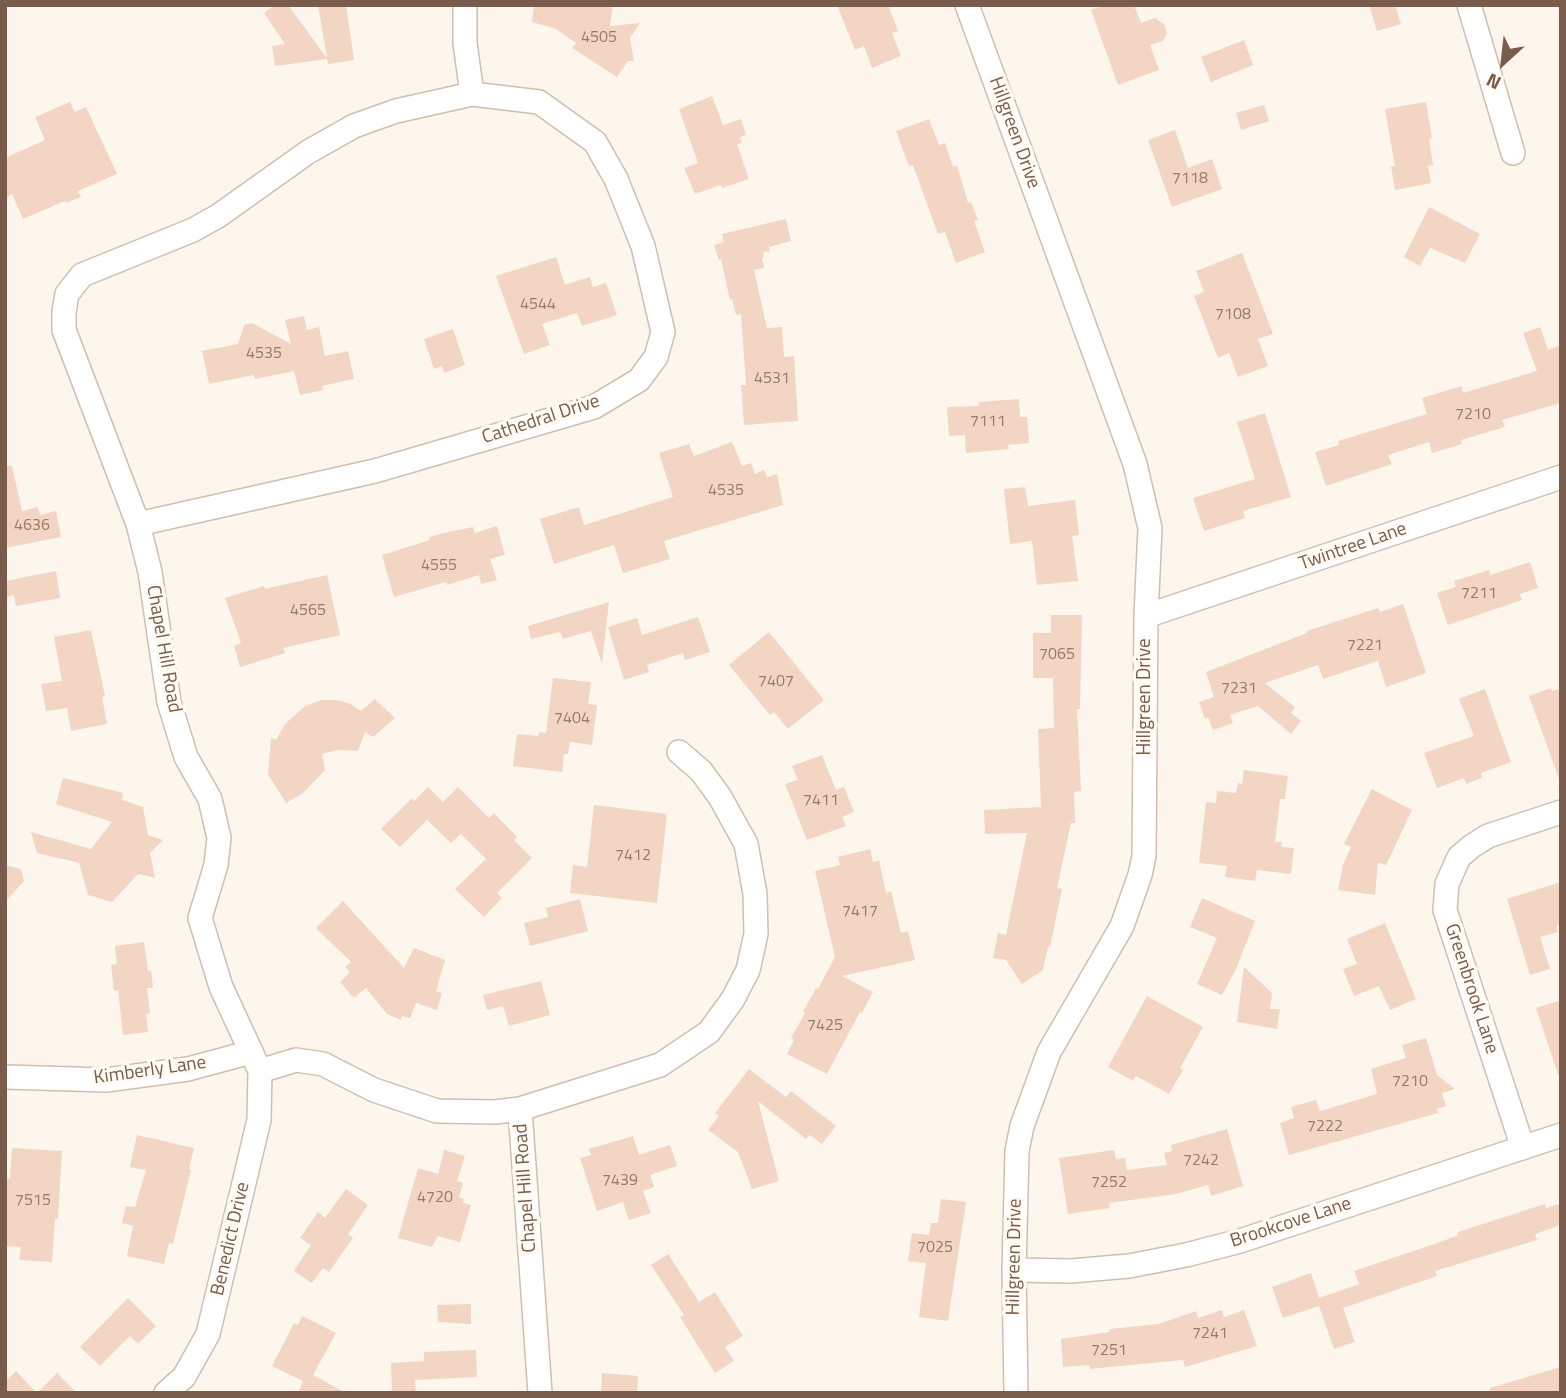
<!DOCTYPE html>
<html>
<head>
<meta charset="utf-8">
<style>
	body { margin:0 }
	#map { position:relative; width:1566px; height:1398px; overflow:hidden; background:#fdf6ec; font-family:"Titillium Web",sans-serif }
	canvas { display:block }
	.frame { position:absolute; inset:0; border:7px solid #7a5c4d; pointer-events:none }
	.north { position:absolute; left:1468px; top:28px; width:70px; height:70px; -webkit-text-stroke:5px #fffaf3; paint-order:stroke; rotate:207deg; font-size:19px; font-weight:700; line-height:28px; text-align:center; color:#7a5c4d }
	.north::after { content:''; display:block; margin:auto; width:24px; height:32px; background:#7a5c4d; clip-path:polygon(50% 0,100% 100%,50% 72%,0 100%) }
</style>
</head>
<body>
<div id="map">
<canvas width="1566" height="1398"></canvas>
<div class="frame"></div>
<div class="north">N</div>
</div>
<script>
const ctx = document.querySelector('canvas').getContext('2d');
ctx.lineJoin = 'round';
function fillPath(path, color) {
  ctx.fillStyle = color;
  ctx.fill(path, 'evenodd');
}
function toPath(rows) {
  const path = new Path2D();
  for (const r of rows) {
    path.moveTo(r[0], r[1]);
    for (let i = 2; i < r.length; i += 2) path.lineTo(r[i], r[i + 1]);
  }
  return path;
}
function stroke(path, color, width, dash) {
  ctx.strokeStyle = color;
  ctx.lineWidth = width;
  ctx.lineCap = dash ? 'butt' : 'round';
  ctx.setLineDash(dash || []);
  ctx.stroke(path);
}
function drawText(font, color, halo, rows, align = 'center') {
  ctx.font = font + ' "Titillium Web",sans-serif';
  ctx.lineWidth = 7;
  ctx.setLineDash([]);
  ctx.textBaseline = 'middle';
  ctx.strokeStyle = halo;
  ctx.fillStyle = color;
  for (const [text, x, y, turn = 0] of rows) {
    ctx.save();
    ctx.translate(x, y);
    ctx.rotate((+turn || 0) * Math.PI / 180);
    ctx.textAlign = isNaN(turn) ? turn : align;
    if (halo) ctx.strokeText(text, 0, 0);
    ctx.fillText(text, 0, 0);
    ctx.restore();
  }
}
const building = toPath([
	[275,5,288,5,327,58,318,5,346,5,354,60,328,64,327,59,275,66,272,46,285,44,264,13],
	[534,5,613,5,610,26,640,23,630,38,634,61,628,61,617,77,572,48,576,43,556,29,532,22],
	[837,5,888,5,898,31,892,33,901,56,872,68,864,46,855,50],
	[1104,5,1134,5,1141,23,1155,18,1164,24,1167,33,1163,41,1150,45,1159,70,1118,85,1091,10],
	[1369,5,1395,5,1401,24,1377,31],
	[1244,40,1253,65,1211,82,1201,57],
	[712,96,723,125,741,119,746,135,740,137,742,143,737,144,749,179,722,188,721,185,695,194,684,168,698,163,679,109],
	[70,102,75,112,86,107,117,174,78,191,81,197,66,203,65,201,23,219,12,194,5,198,5,158,45,140,35,117],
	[1426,102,1432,138,1429,139,1433,165,1428,166,1431,183,1395,190,1391,166,1395,166,1385,109],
	[1264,105,1269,121,1241,130,1236,113],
	[929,119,939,145,945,143,953,167,957,165,968,203,971,202,978,220,974,221,985,252,956,263,945,232,938,234,913,165,909,166,896,131],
	[1175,130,1188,168,1212,159,1222,189,1172,207,1148,140],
	[1429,207,1480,234,1465,263,1430,248,1420,266,1404,257],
	[786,219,791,241,769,247,770,251,763,252,764,257,762,258,764,268,754,270,767,328,782,327,784,357,794,356,798,421,744,425,741,385,746,385,741,314,736,315,732,299,730,300,721,259,719,260,714,245,724,242,722,234],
	[1242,253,1273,334,1258,339,1268,366,1238,377,1229,353,1218,358,1194,296,1204,292,1196,271],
	[556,257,565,285,590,277,593,287,606,283,617,315,582,326,577,313,542,324,550,345,524,354,496,276],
	[304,316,307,330,319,327,325,356,348,351,354,379,322,386,323,390,300,395,294,371,255,379,254,375,209,384,202,351,238,344,244,325,252,323,291,344,285,320],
	[1540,327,1548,350,1561,345,1561,403,1502,420,1505,427,1461,440,1462,444,1432,453,1429,442,1388,455,1392,464,1326,486,1315,452,1339,445,1338,441,1427,414,1422,398,1462,386,1463,393,1537,371,1523,333],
	[453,329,465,365,444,373,442,366,434,369,424,339],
	[1019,399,1020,417,1027,417,1029,443,1008,445,1009,449,966,453,965,435,949,436,947,407,979,406,978,402],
	[1265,413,1291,497,1243,511,1245,518,1204,531,1193,498,1255,479,1237,422],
	[732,442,742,466,751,463,755,474,764,470,767,477,777,474,783,505,664,541,670,559,623,573,614,545,554,564,540,519,579,507,584,525,673,497,659,453,689,444,694,456],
	[5,466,12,466,22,511,38,507,40,515,56,511,61,537,5,548],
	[1025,487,1028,506,1075,500,1079,535,1072,536,1078,581,1037,585,1032,541,1010,544,1004,489],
	[497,526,505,555,490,559,497,580,481,584,479,575,447,585,446,582,394,597,382,555,430,540,429,537,444,533,473,527,475,533],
	[1530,562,1538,588,1520,594,1522,600,1448,625,1437,593,1456,587,1454,581,1489,570,1490,575],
	[56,571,60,598,16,606,14,595,5,597,5,581],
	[327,575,340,635,283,648,285,653,240,667,234,646,241,643,225,598,264,586,265,589],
	[609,602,602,664,591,631,563,639,560,632,531,639,528,626],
	[1403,604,1426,673,1386,687,1378,661,1323,679,1318,665,1265,683,1295,707,1291,713,1301,721,1291,734,1258,706,1230,715,1233,723,1213,730,1208,717,1205,719,1199,702,1214,697,1206,672,1307,633,1307,631,1378,608,1380,612],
	[1051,615,1082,615,1080,709,1077,709,1081,791,1074,792,1075,823,1071,823,1057,888,1062,889,1050,947,1048,947,1043,970,1022,984,1006,960,993,958,998,933,1006,935,1027,833,985,834,984,810,1041,807,1038,729,1054,728,1053,678,1033,678,1033,633,1051,633],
	[698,617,710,652,685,660,683,653,647,665,649,672,624,680,608,627,637,618,642,635],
	[91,630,105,696,102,697,107,724,71,731,67,708,46,711,41,684,62,681,54,637],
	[769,632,824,700,788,729,774,712,770,715,729,665],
	[553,678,591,682,588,704,597,705,592,745,570,742,568,754,564,754,562,772,513,766,517,734,538,736,539,732,546,733],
	[1551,688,1552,691,1561,688,1561,779,1559,779,1529,696],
	[1485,689,1511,762,1481,773,1482,778,1466,784,1464,778,1437,788,1424,753,1474,736,1459,699],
	[375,699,395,718,373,737,365,732,358,751,337,750,322,754,325,770,303,793,286,803,268,774,271,738,276,740,285,724,305,706,322,700,336,700,349,703,361,711],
	[822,755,836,790,844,787,854,812,842,817,846,826,807,840,785,784,798,780,792,766],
	[1244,770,1288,776,1285,799,1280,799,1275,842,1282,842,1281,847,1294,848,1291,874,1257,870,1255,881,1225,877,1227,866,1199,863,1206,802,1216,803,1217,791,1236,793,1238,783,1242,784],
	[63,778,123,793,122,800,143,807,148,835,163,840,150,853,155,878,138,874,112,902,88,895,79,863,37,853,31,832,91,849,112,822,56,804],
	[428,787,443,802,458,787,489,818,494,813,517,837,514,840,532,858,497,893,502,898,484,917,455,889,486,859,461,834,451,843,427,820,400,847,381,829,412,798,414,801],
	[1372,789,1412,810,1386,865,1378,863,1375,895,1338,890,1343,865,1351,847,1344,844],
	[594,805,667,814,657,903,570,893,573,865,587,867],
	[870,849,873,862,879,860,886,893,891,891,901,933,908,931,915,960,842,976,873,992,862,1013,860,1012,827,1074,787,1054,794,1040,791,1038,805,1013,803,1012,816,988,818,989,835,957,815,871,840,865,838,857],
	[5,865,21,869,24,881,5,902],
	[1561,882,1561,925,1556,926,1558,932,1540,937,1550,969,1530,975,1507,899],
	[1202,898,1255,921,1236,969,1222,995,1197,984,1217,938,1190,927],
	[580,899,588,931,530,946,524,923,548,917,546,908],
	[343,901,404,968,414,948,445,960,436,991,442,993,437,1010,416,1003,410,1018,402,1016,401,1020,387,1014,366,988,354,998,340,982,350,972,345,967,351,962,316,928],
	[1385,923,1416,999,1390,1010,1379,986,1354,996,1343,969,1357,964,1347,939],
	[144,942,148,971,151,970,153,988,147,988,150,1013,146,1014,148,1032,123,1035,118,990,114,991,111,965,117,964,115,946],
	[1244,967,1272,993,1270,1009,1280,1009,1277,1029,1237,1022],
	[541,981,550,1015,509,1026,503,1006,487,1010,483,995],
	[1147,996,1203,1027,1180,1068,1183,1070,1169,1094,1136,1076,1133,1081,1108,1067],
	[1561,1000,1561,1074,1558,1075,1536,1008],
	[1426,1038,1437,1075,1455,1089,1442,1093,1446,1106,1437,1109,1438,1113,1289,1155,1280,1123,1294,1118,1291,1107,1316,1100,1320,1111,1377,1094,1371,1069,1406,1058,1402,1045],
	[749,1069,786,1097,791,1091,836,1126,822,1144,810,1135,806,1139,758,1101,779,1181,752,1189,738,1152,708,1130,719,1116,715,1113],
	[1227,1129,1243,1186,1211,1196,1208,1185,1176,1194,1109,1203,1110,1208,1068,1214,1059,1158,1114,1150,1116,1159,1125,1158,1127,1170,1167,1165,1164,1153,1172,1151,1171,1145],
	[137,1135,194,1148,189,1169,191,1170,173,1244,169,1243,164,1264,127,1256,133,1226,122,1223,126,1206,135,1207,146,1170,130,1167],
	[633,1136,639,1155,670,1145,677,1166,650,1175,654,1187,643,1191,651,1213,629,1220,623,1202,597,1211,580,1158,591,1155,589,1149],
	[12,1148,62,1151,58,1219,55,1219,52,1262,19,1260,21,1247,5,1246,5,1179,10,1179],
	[444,1150,465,1156,457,1181,463,1183,459,1197,464,1199,463,1203,471,1205,460,1242,438,1236,432,1247,398,1238,418,1168,438,1174],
	[346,1189,368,1205,348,1234,353,1238,329,1272,323,1268,312,1283,294,1271,311,1245,300,1238,318,1212,325,1218],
	[941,1199,966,1202,948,1321,919,1317,926,1263,908,1261,912,1233,929,1235,931,1223,938,1223],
	[1561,1203,1561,1225,1535,1234,1537,1240,1435,1271,1437,1276,1343,1308,1355,1342,1334,1349,1319,1306,1283,1318,1272,1287,1311,1273,1319,1298,1359,1284,1354,1271,1443,1241,1458,1235,1458,1232,1545,1204,1546,1208],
	[668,1254,699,1302,715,1292,743,1336,725,1347,734,1361,715,1373,680,1317,684,1315,651,1265],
	[128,1298,156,1326,138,1344,130,1336,100,1366,80,1347],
	[471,1304,471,1324,438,1322,437,1305],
	[1222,1310,1224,1317,1244,1310,1257,1346,1185,1367,1183,1360,1090,1369,1090,1365,1063,1367,1061,1339,1109,1332,1109,1329,1159,1324,1196,1311,1198,1318],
	[302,1316,336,1333,313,1375,346,1393,298,1393,303,1381,272,1366,294,1323,298,1325],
	[476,1350,477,1377,415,1380,416,1393,392,1393,391,1363,424,1361,424,1352],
	[1561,1367,1561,1393,1490,1393,1490,1388],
	[16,1371,37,1393,5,1393,5,1382],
	[57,1373,77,1393,37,1393],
	[602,1373,638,1376,637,1393,601,1393]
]);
const minor = toPath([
	[465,5,465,43,472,94],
	[967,5,1135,464,1150,528,1146,616,1144,856,1140,875,1122,926,1049,1052,1022,1126,1017,1151,1014,1270,1016,1393],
	[1469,5,1513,153],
	[138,524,375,471,594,407,639,380,656,357,663,332,643,246,616,179,595,142,539,102,472,94,396,111,354,126,308,152,218,216,193,230,82,275,67,294,64,312,64,330,138,524,150,572,169,702,186,757,210,799,219,838,216,865,200,918,221,987,260,1071,259,1120,208,1334,184,1377,166,1393],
	[1146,616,1561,477],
	[260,1071,296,1060,323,1064,374,1090,437,1111,495,1112,520,1109,660,1065,709,1032,733,999,748,970,756,934,755,894,746,844,720,797,701,771,679,752],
	[5,1077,106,1080,188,1069,251,1052],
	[520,1109,540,1393],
	[1523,1148,1445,910,1447,884,1459,857,1472,846,1488,836,1561,812],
	[1014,1270,1071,1271,1129,1266,1186,1255,1240,1241,1561,1135]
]);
const numberNames = [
	["4505",599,38],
	["7118",1190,179],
	["4544",538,305],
	["7108",1233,315],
	["4535",264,354],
	["4531",772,379],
	["7210",1473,415],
	["7111",988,422],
	["4535",726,491],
	["4636",32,526],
	["4555",439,566],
	["7211",1479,594],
	["4565",308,611],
	["7221",1365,646],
	["7065",1057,655],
	["7407",776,682],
	["7231",1239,689],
	["7404",572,719],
	["7411",821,801],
	["7412",633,856],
	["7417",860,912],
	["7425",825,1026],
	["7210",1410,1082],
	["7222",1325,1127],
	["7242",1201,1161],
	["7439",620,1181],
	["7252",1109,1183],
	["4720",435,1198],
	["7515",33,1201],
	["7025",935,1248],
	["7241",1210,1334],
	["7251",1109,1351]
];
const streetNames = [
	["Hillgreen Drive",1014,133,70],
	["Cathedral Drive",541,420,-18],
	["Twintree Lane",1353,547,-19],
	["Chapel Hill Road",163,649,80],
	["Hillgreen Drive",1145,697,-90],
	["Greenbrook Lane",1471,989,72],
	["Kimberly Lane",150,1071,-8],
	["Chapel Hill Road",526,1188,-94],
	["Brookcove Lane",1291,1223,-18],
	["Benedict Drive",231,1239,-77],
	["Hillgreen Drive",1015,1257,-89]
];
fillPath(building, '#f3d5c3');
stroke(minor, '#d1beb0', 26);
stroke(minor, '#fff', 23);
drawText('16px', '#987a6a', null, numberNames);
drawText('19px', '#7a5c4d', '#fffaf3', streetNames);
</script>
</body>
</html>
